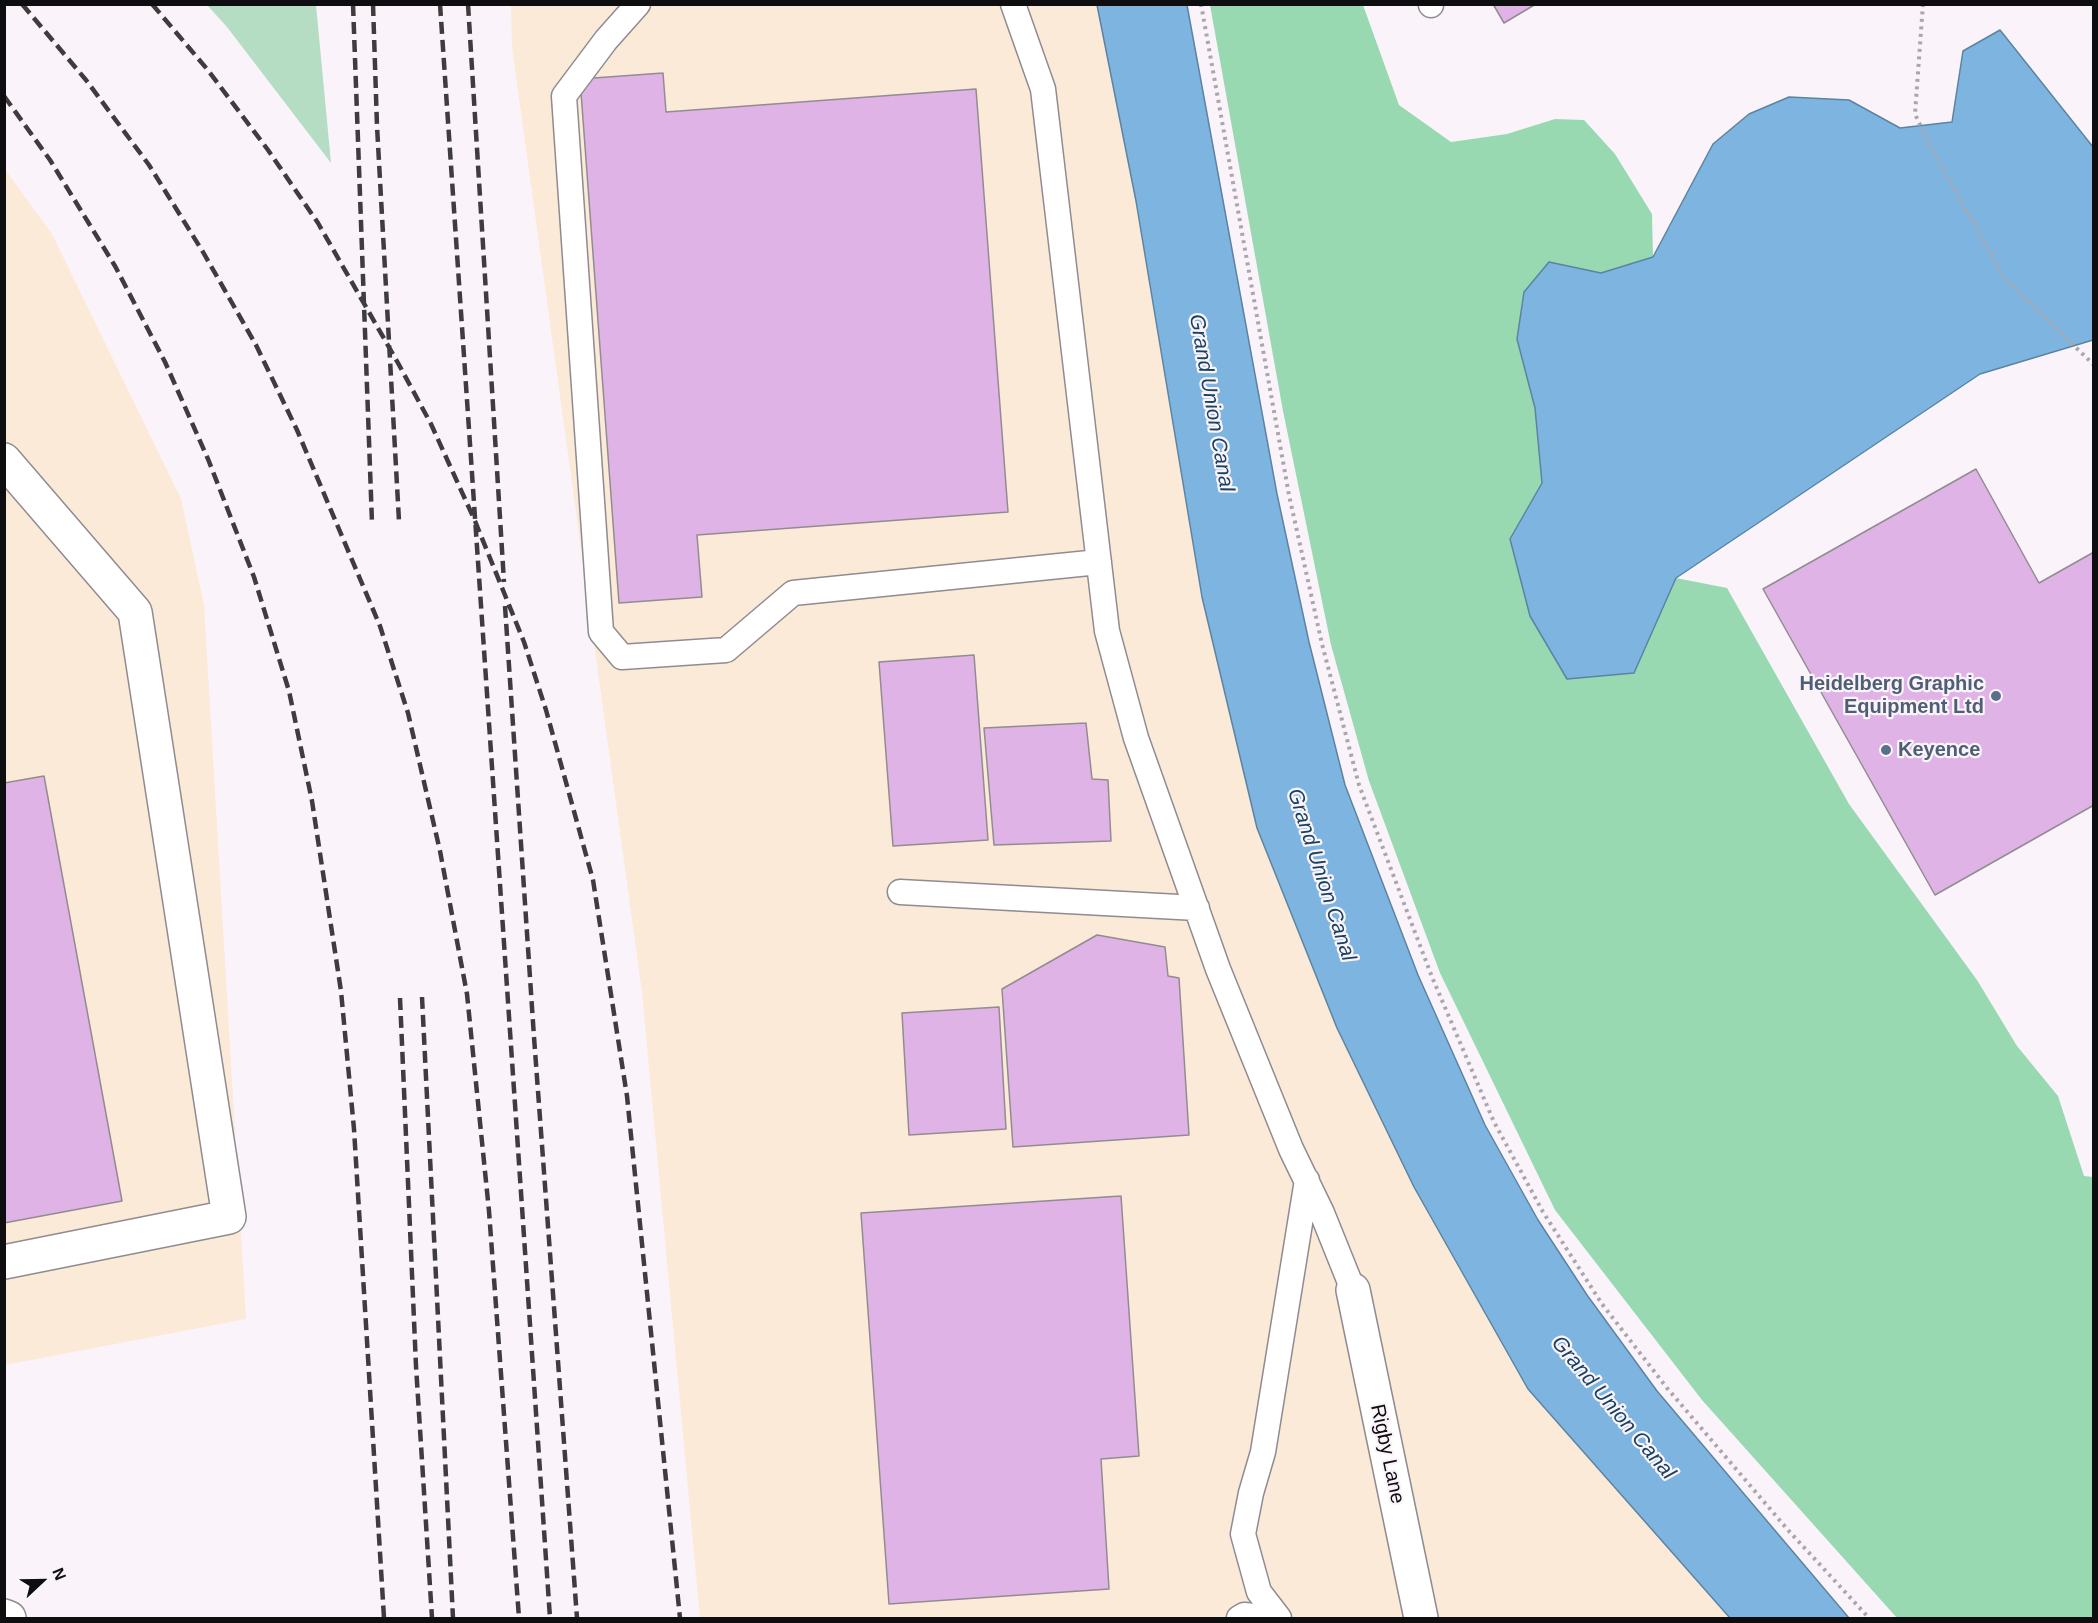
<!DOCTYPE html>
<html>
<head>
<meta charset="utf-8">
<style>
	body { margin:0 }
	#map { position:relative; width:2098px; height:1623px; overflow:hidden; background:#faf4fa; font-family:Arial,sans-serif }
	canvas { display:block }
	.frame { position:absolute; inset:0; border:6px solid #0e0d0f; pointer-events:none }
	.north { position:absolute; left:12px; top:1551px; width:60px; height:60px; -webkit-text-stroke:4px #faf4fa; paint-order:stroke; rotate:68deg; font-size:16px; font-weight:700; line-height:24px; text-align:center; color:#0e0d0f }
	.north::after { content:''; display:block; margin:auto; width:21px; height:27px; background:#0e0d0f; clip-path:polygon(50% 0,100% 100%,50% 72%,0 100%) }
</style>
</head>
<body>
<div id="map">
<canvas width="2098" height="1623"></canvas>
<div class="frame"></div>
<div class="north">N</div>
</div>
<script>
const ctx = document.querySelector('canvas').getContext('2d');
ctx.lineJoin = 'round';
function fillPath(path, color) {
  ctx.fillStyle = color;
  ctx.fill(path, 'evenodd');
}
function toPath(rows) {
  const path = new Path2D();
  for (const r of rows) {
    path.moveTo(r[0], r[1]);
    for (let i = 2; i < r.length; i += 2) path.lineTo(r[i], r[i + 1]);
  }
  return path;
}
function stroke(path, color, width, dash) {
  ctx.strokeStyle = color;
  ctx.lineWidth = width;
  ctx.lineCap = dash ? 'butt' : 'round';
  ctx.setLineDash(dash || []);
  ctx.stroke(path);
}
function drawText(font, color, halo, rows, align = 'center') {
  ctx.font = font + ' Arial,sans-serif';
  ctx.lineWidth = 4.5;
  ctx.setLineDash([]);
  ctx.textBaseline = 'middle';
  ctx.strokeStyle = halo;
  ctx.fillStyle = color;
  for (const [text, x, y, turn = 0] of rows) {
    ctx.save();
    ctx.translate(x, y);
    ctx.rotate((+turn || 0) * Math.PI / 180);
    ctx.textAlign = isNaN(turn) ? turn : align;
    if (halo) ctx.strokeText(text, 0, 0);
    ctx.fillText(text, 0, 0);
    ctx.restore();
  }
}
const industrial = toPath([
	[511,5,1097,5,1136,201,1202,597,1257,828,1337,1028,1414,1187,1528,1389,1730,1618,700,1618,642,992,512,47],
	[4,168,52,234,181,499,204,605,246,1319,5,1365]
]);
const green = toPath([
	[207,5,316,5,331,163,227,27]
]);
const forest = toPath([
	[1210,5,1363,5,1399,105,1451,142,1507,134,1555,119,1584,120,1615,154,1652,214,1653,257,1601,273,1549,262,1517,339,1535,408,1542,483,1510,540,1634,673,1676,578,1727,588,1849,804,1977,980,2017,1046,2058,1096,2084,1176,2093,1177,2093,1618,1897,1618,1702,1400,1555,1210,1440,973,1369,781,1331,645,1283,411]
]);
const water = toPath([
	[1097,5,1187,5,1277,494,1309,642,1345,785,1418,975,1485,1125,1538,1220,1587,1295,1657,1391,1849,1618,1730,1618,1528,1389,1414,1187,1337,1028,1257,828,1202,597,1136,201,1097,5],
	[2000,30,2093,147,2093,340,1980,374,1676,578,1634,673,1567,679,1530,616,1510,539,1542,483,1535,408,1517,339,1524,292,1549,262,1601,273,1653,257,1713,144,1749,114,1789,97,1849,100,1900,128,1952,122,1963,51,2000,30]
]);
const building = toPath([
	[1493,4,1536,4,1504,23,1493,4],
	[663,73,666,112,976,89,1008,512,697,535,702,597,619,603,580,79,663,73],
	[1976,469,2039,583,2094,552,2094,805,1935,895,1763,589,1976,469],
	[974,655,988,840,893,846,879,662,974,655],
	[1086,723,1092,779,1108,780,1111,841,994,845,984,728,1086,723],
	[44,776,122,1201,4,1223,4,783,44,776],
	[1097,935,1165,947,1168,976,1179,978,1189,1135,1013,1147,1002,989,1097,935],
	[999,1007,1006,1129,909,1135,902,1013,999,1007],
	[1121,1196,1139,1456,1101,1459,1109,1589,889,1604,861,1213,1121,1196]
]);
const path = toPath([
	[1201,4,1289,495,1322,644,1359,785,1432,977,1494,1122,1543,1212,1602,1304,1667,1388,1788,1530,1869,1618],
	[1923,4,1915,114,1928,142,2005,279,2094,365]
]);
const lane = toPath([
	[638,4,606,40,564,96,601,632,622,657,726,650,793,593,1099,562],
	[1013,4,1043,89,1107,631,1136,738,1218,969,1291,1149,1322,1213,1353,1290],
	[1431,4,1431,5],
	[900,892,1197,908],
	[1239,1618,1244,1615,1275,1618],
	[1279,1618,1259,1592,1243,1534,1251,1493,1263,1452,1307,1180]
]);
const street = toPath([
	[4,460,135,612,229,1217,4,1262],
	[1353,1290,1421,1618],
	[4,1616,9,1618]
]);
const rail = toPath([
	[22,4,86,80,149,165,203,252,256,345,297,430,380,626,408,713,440,851,467,994,489,1211,519,1618],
	[152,4,207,69,268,150,318,223,398,363,431,424,475,521,524,642,546,710,593,880,627,1096,680,1618],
	[353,4,372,523],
	[373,4,377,126,399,521],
	[440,4,550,1618],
	[468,4,504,582],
	[4,96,50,160,115,266,165,362,208,459,254,577,289,691,312,801,341,991,354,1129,384,1618],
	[505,606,534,1037,577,1618],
	[422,997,453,1618],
	[400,998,416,1366,432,1618]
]);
const markers = [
	[1996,696,6,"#5c6f8a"],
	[1886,750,6,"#5c6f8a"]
];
const serviceNames = [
	["Heidelberg Graphic",1984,684],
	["Equipment Ltd",1984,707],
	["Keyence",1898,750,"left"]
];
const streetNames = [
	["Rigby Lane",1387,1454,78]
];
const waterNames = [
	["Grand Union Canal",1211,403,80],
	["Grand Union Canal",1321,875,72],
	["Grand Union Canal",1613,1408,50]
];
fillPath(industrial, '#faead7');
fillPath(green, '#b4ddc4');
fillPath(forest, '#99d9b2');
fillPath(water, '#7eb5e0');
stroke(water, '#5c83a1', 1.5);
fillPath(building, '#e0b3e6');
stroke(building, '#918c91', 1.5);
stroke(lane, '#908b90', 27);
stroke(street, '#908b90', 36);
stroke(path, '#aba6ab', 4, [3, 4.5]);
stroke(lane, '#fff', 24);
stroke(street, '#fff', 33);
stroke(rail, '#3e3c3e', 4.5, [12, 6]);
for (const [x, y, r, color] of markers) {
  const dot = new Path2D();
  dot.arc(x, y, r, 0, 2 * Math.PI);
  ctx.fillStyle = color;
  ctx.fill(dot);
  stroke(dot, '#faf4fa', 2);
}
drawText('bold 20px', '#4e5e75', '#faf4fa', serviceNames, 'right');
drawText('20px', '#0e0d0f', '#faf4fa', streetNames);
drawText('italic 21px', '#18425f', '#faf4fa', waterNames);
</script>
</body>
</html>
